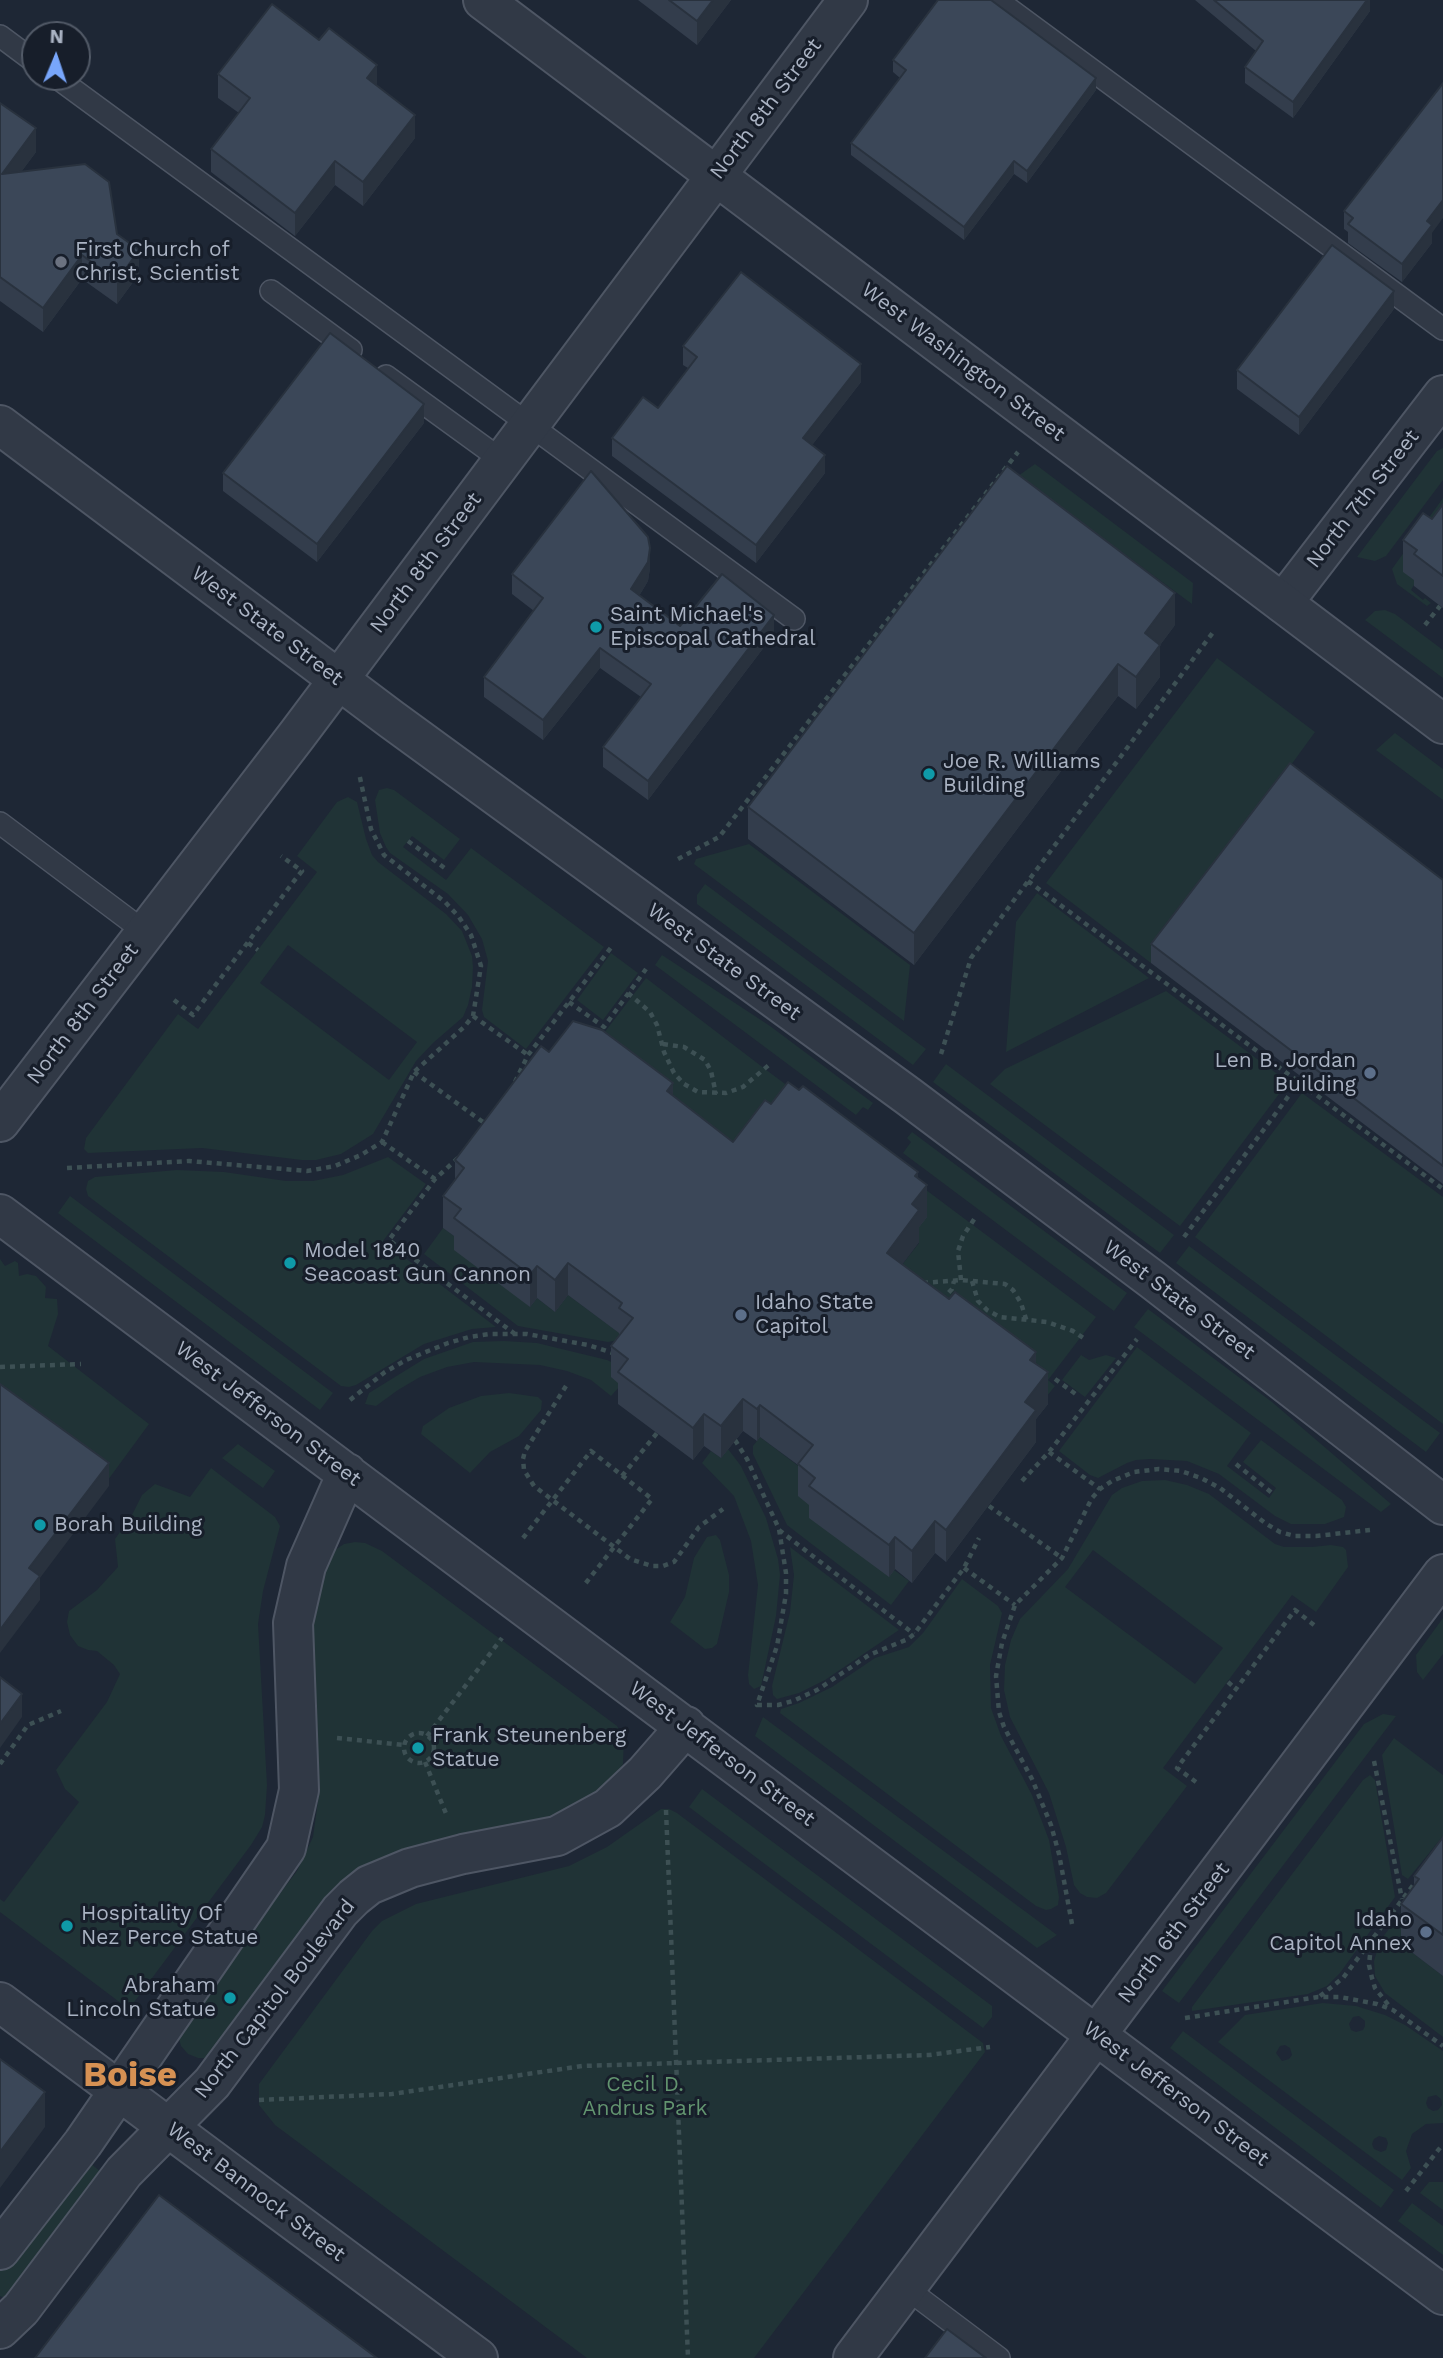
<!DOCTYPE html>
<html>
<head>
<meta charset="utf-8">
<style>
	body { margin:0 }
	#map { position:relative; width:1443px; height:2358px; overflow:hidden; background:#1e2735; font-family:"Work Sans",sans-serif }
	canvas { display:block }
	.north { position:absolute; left:21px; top:21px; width:70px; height:70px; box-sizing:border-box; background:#171e2a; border:2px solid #525a67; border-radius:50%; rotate:2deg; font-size:19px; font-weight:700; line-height:28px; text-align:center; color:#aab3c3 }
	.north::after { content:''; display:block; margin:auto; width:24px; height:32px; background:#78a6fb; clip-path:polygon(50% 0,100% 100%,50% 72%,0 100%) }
</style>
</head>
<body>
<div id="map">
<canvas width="1443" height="2358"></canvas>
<div class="north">N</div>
</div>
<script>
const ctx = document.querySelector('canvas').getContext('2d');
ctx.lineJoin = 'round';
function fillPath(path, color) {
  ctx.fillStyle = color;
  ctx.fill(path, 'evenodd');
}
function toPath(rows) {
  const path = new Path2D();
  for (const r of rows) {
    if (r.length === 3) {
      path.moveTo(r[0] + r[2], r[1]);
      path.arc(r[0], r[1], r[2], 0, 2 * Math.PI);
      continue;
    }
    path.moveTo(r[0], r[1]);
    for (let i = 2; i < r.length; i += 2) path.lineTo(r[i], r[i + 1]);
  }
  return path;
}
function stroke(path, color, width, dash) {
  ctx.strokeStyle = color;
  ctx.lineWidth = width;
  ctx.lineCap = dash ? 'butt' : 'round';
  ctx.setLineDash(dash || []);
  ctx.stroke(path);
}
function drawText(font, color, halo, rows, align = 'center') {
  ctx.font = font + ' "Work Sans",sans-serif';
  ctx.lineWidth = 6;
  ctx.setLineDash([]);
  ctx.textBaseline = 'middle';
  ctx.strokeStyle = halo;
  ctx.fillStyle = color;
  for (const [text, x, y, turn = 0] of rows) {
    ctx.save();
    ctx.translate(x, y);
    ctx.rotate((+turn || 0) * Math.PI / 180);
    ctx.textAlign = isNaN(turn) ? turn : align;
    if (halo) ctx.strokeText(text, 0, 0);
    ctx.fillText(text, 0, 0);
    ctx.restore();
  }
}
const green = toPath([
	[1443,448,1443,480,1386,556,1375,561,1357,557,1437,451],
	[1035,464,1193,583,1192,604,1018,476],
	[1443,498,1443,536,1411,590,1423,600,1425,598,1431,603,1427,606,1397,584,1392,569],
	[1385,610,1395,614,1443,650,1443,678,1365,620,1375,611],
	[1217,658,1315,732,1283,776,1290,782,1151,963,1046,883],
	[1395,733,1443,769,1443,800,1376,750],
	[387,788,394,790,460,839,444,860,412,836,403,847,446,880,471,848,604,947,526,1049,484,1017,482,1010,488,961,482,939,468,915,448,894,390,853,386,847,380,833,375,800,379,790],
	[348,797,357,802,366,839,372,855,378,862,446,914,462,931,472,956,473,967,472,987,468,1005,463,1017,433,1043,416,1061,373,1134,341,1154,316,1160,302,1160,202,1148,88,1153,84,1149,86,1138,178,1014,198,1029,317,872,297,856,337,802],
	[288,945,417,1042,389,1080,260,983],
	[749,844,910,965,904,1021,694,864,696,859],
	[705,884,926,1049,913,1065,697,904,697,895],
	[1037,893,1149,978,1006,1052,1016,922],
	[611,953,638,973,603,1020,577,1000],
	[662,955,770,1026,873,1103,868,1110,863,1107,856,1115,655,965],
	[646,978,765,1069,859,1139,731,1177,604,1033],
	[1166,991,1288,1082,1180,1226,990,1084,1005,1069],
	[946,1064,1174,1235,1160,1253,933,1082],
	[1302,1093,1443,1197,1443,1424,1195,1237],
	[912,1132,1127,1293,1114,1311,903,1153,911,1142,907,1138],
	[388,1157,426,1184,383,1241,496,1327,472,1329,424,1344,356,1385,349,1387,341,1386,88,1196,86,1189,88,1181,95,1177,177,1170,224,1172,286,1181,313,1181,343,1175],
	[882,1157,1096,1317,1048,1380,1055,1386,1043,1401,880,1293,919,1243,918,1204,872,1169],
	[70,1196,333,1393,320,1410,58,1213],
	[443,1228,461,1241,530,1307,537,1298,555,1312,568,1295,622,1335,619,1340,608,1342,518,1326,424,1254],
	[1189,1246,1440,1433,1426,1452,1176,1263],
	[0,1259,5,1266,15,1261,18,1263,19,1276,27,1274,36,1276,46,1287,45,1298,57,1299,58,1314,48,1346,149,1424,105,1484,0,1407],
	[1148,1309,1272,1402,1391,1504,1381,1512,1134,1327],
	[504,1341,537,1343,607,1360,620,1366,621,1385,611,1396,591,1380,567,1371,540,1365,474,1362,447,1367,420,1377,398,1390,376,1406,365,1404,369,1393,424,1359,473,1342],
	[1137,1347,1251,1433,1227,1466,1269,1498,1276,1488,1243,1462,1261,1440,1342,1500,1346,1507,1344,1517,1325,1524,1291,1524,1275,1516,1219,1474,1187,1461,1150,1459,1136,1460,1127,1463,1098,1478,1090,1475,1059,1451],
	[1081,1355,1089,1360,1106,1355,1116,1358,1085,1397,1062,1380],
	[509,1393,538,1397,542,1401,541,1410,519,1436,490,1452,470,1473,421,1434,423,1426,449,1408,481,1396],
	[760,1437,813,1477,894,1570,909,1581,891,1605,787,1525,753,1454,753,1446],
	[238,1444,275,1471,263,1488,222,1458],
	[728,1449,741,1466,766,1518,778,1559,780,1575,776,1616,761,1686,754,1689,749,1684,748,1675,758,1585,751,1541,734,1496,702,1463,711,1451,721,1458],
	[211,1468,275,1517,280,1526,263,1591,258,1624,267,1785,265,1815,262,1827,251,1845,132,2005,126,2007,0,1912,0,1899,4,1902,79,1802,65,1789,56,1770,107,1702,120,1674,114,1665,97,1651,88,1650,78,1646,70,1635,67,1622,69,1611,97,1590,118,1567,115,1539,120,1532,128,1530,129,1521,142,1495,155,1484,190,1497],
	[1165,1480,1187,1485,1209,1494,1275,1544,1284,1547,1312,1547,1331,1545,1343,1547,1346,1550,1348,1567,1316,1612,1292,1595,1163,1768,1187,1786,1106,1893,1097,1898,1087,1897,1080,1893,1074,1885,1066,1847,1049,1793,1010,1717,1004,1690,1005,1665,1011,1640,1020,1619,1068,1569,1112,1495,1122,1488,1142,1481],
	[1093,1550,1223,1648,1195,1684,1065,1587],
	[716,1535,720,1540,729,1575,729,1592,717,1644,712,1648,705,1649,670,1622,685,1597,694,1558,707,1537],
	[355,1542,365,1543,382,1551,617,1726,624,1738,623,1764,618,1772,602,1788,586,1801,551,1818,412,1853,207,2058,198,2058,188,2054,181,2046,179,2039,181,2025,297,1871,313,1837,319,1794,308,1636,310,1617,329,1554,344,1544],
	[790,1547,899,1630,825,1680,799,1693,777,1699,773,1695,772,1686,790,1612,794,1575],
	[962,1579,998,1606,1002,1613,990,1665,991,1708,1001,1736,1032,1795,1049,1840,1059,1897,1058,1905,1051,1909,1046,1910,1036,1906,780,1713,781,1709,799,1703,832,1687,875,1658,909,1647,923,1633],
	[1443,1618,1443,1654,1423,1680,1417,1672,1416,1655],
	[1383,1714,1396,1716,1179,2003,1162,1991,1364,1724],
	[763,1717,1057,1935,1037,1948,755,1736],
	[1394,1738,1443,1775,1443,1836,1408,1879,1402,1875,1382,1755],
	[1370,1775,1375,1780,1395,1897,1340,1973,1327,1986,1308,1994,1192,2011,1192,2007,1363,1780],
	[702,1789,992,2006,992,2017,983,2028,689,1807],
	[661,1809,669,1809,677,1813,983,2043,984,2048,985,2052,754,2358,587,2358,275,2125,259,2105,259,2084,372,1931,382,1921,416,1904,569,1866,607,1847],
	[1443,1855,1401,1944,1443,1976,1443,2037,1385,1993,1375,1976,1374,1961,1380,1941],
	[1323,2003,1356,2006,1385,2015,1405,2025,1443,2051,1443,2123,1426,2124,1412,2134,1406,2151,1411,2168,1402,2180,1218,2042,1245,2015],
	[1359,2016,1365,2021,1365,2026,1363,2030,1356,2032,1351,2030,1349,2024,1353,2017],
	[1285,2045,1290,2048,1292,2055,1289,2059,1282,2061,1276,2053,1280,2046],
	[1436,2095,1441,2099,1442,2105,1438,2110,1433,2111,1428,2108,1426,2103,1428,2097],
	[1379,2136,1386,2138,1388,2143,1386,2150,1381,2152,1374,2149,1372,2144,1374,2139],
	[1183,2031,1394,2190,1381,2208,1170,2048],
	[90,2163,101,2172,7,2299,0,2296,0,2270,75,2168],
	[1429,2182,1443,2182,1443,2210,1420,2193],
	[1412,2203,1443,2226,1443,2255,1398,2221]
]);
const path = toPath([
	[1425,625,1440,606],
	[408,841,446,869],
	[678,859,719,837,1018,452],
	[1028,881,1443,1189],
	[248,943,258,950],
	[628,993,650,1012,657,1025,664,1052,674,1073,684,1084,698,1092,726,1093,743,1087,770,1064],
	[174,1000,193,1015,294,881,302,871,281,856],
	[569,1002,604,1027,646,969],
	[473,1016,528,1055],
	[663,1044,684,1047,705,1060,711,1071,716,1094],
	[941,1054,971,958,1214,631],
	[414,1072,487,1125],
	[515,1082,528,1055,613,945],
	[382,1142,435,1179],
	[458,1158,435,1179,389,1240,515,1334],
	[67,1168,189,1161,307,1171,335,1166,361,1155,382,1142,414,1072,464,1027,473,1016,481,966,471,935,459,917,445,902,384,855,371,829,359,773],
	[1184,1237,1299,1082],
	[961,1280,958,1251,963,1236,975,1218],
	[972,1281,978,1301,987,1310,1000,1317,1047,1322,1073,1331,1085,1339],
	[923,1283,961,1280,1005,1284,1013,1290,1021,1303,1027,1322],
	[942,1300,952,1289,954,1281],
	[0,1367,81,1364],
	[1055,1379,1077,1395],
	[566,1386,525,1451,523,1459,524,1470,534,1486,630,1559,652,1566,663,1566,674,1562,699,1527,723,1509],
	[350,1400,385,1372,406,1360,448,1343,469,1337,490,1334,527,1334,588,1345,616,1354],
	[735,1440,747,1459,779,1529,786,1573,786,1594,777,1646,757,1705,778,1705,793,1701,817,1690,869,1655,908,1639,914,1634,964,1568,979,1538],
	[1049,1452,1100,1489],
	[1236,1464,1272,1493],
	[622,1476,657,1433],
	[1022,1481,1049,1452,1137,1339],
	[989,1506,1062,1558],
	[779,1530,914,1634],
	[523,1538,591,1451,652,1499,585,1584],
	[964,1568,1015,1605],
	[1228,1682,1237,1690],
	[419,1748,15],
	[427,1736,502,1638],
	[337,1738,404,1745],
	[1374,1761,1402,1899],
	[425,1762,447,1816],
	[0,1764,28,1725,61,1711],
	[1196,1782,1177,1768,1295,1610,1314,1625],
	[666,1810,688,2358],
	[1072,1924,1059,1854,1051,1825,1032,1779,1004,1727,999,1712,996,1676,1002,1643,1015,1605,1062,1558,1092,1498,1100,1489,1112,1481,1134,1472,1159,1469,1181,1471,1201,1478,1220,1488,1265,1523,1280,1532,1295,1536,1316,1536,1370,1530],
	[1371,1945,1369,1965,1372,1978,1375,1988,1390,2007],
	[1320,1996,1343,1978,1417,1880],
	[1185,2018,1318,1997,1340,1997,1377,2004,1393,2010,1443,2046],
	[259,2100,392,2094,582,2066,929,2055,990,2047],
	[1406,2191,1443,2144]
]);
const service = toPath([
	[997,0,1443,329],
	[0,36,35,62],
	[56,77,794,619],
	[271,291,351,350],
	[386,376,503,461],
	[0,823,145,932],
	[906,2288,999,2358]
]);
const minor = toPath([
	[1283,603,1443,395]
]);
const tertiary = toPath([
	[483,0,1443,724],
	[0,425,391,719,908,1096,1153,1280,1443,1505],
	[0,1122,297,735,848,0],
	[0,1214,1443,2295],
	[0,2002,478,2358],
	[0,2250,83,2143,286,1848,299,1790,293,1623,306,1566,347,1473],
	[0,2329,21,2309,124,2172,212,2083,340,1911,354,1897,369,1885,410,1868,463,1854,557,1836,608,1808,645,1773,686,1726],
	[853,2358,1443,1574]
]);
const wall = toPath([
	[638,0,731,0,697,45],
	[1195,0,1370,0,1370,11,1293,118,1245,83,1245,67,1256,51],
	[893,60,1096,90,1027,183,1014,174,964,240,851,155,851,143,900,78,893,72],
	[218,74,377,85,415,138,363,206,335,185,295,236,211,172,211,149,239,113,218,98],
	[0,103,36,152,21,172,117,234,139,274,117,304,82,279,43,332,0,301],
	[1344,211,1432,233,1432,243,1402,282,1348,243,1348,232,1344,229],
	[1394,309,1299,435,1237,389,1237,370],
	[683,346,861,382,812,445,825,473,756,563,612,456,612,438,658,408,688,368,683,365],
	[424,423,317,562,223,491,223,473],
	[1443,504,1443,608,1414,586,1414,580,1403,572,1403,540,1432,519],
	[650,568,648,581,639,596,680,626,774,634,648,800,603,767,603,747,641,697,600,668,543,740,484,697,484,677,534,611,512,594,512,574],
	[1175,625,1160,645,1160,677,1136,709,1118,696,914,965,748,839,748,807],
	[1443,880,1443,1184,1151,963,1151,944],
	[549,1052,673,1096,733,1142,771,1104,918,1178,927,1217,919,1227,919,1242,902,1264,1036,1364,1048,1404,1036,1419,1036,1442,946,1562,935,1553,912,1583,895,1569,889,1577,809,1518,809,1505,798,1496,798,1465,760,1437,757,1441,743,1431,721,1458,704,1446,693,1460,618,1404,618,1383,611,1377,611,1346,619,1336,619,1333,568,1295,555,1312,537,1298,530,1307,454,1250,454,1236,443,1228,443,1196,455,1181,455,1160],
	[1443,1837,1443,1976,1401,1944,1401,1904,1414,1886,1414,1876]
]);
const shadedWall = toPath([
	[713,0,731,0,697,45,697,21],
	[1367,0,1370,0,1370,11,1293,118,1293,102],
	[377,65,377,88,367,78],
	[1096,78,1096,90,1027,183,1027,171],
	[415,115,415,138,363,206,363,182],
	[36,128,36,152,2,198,2,174],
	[335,161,335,185,295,236,295,213],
	[1014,161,1014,174,964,240,964,227],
	[1443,200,1443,218,1432,233,1432,243,1402,282,1402,264,1427,221],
	[139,250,139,274,117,304,117,281],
	[82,255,82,279,43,332,43,308],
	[1394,291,1394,309,1299,435,1299,417],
	[861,364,861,382,803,457,803,438],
	[424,404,424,423,317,562,317,544],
	[825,455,825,473,756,563,756,545],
	[650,548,650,568,648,581,631,609,631,589],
	[1175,593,1175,625,1145,665,1145,633],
	[774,615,774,634,648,800,648,781],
	[1160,645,1160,677,1136,709,1136,677],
	[600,648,600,668,543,740,543,720],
	[1118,664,1118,696,914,965,914,933],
	[673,1083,673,1115,667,1091],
	[918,1172,918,1196,927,1185,927,1217,919,1227,919,1242,887,1285,887,1253,912,1204,915,1176],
	[568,1263,568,1295,555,1312,555,1280],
	[537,1266,537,1298,530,1307,530,1275],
	[1036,1352,1036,1384,1030,1360],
	[1048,1372,1048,1404,1036,1419,1036,1442,946,1562,946,1530,1025,1402],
	[743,1399,743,1431,721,1458,721,1426],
	[760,1405,760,1437,757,1441,757,1409],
	[704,1414,704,1446,693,1460,693,1428],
	[109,1463,109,1486,40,1578,40,1600,0,1653,0,1630,29,1568],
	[935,1521,935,1553,912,1583,912,1551],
	[895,1537,895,1569,889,1577,889,1545],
	[22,1694,22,1717,0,1748,0,1724],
	[45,2092,45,2127,0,2188,0,2152]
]);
const building = toPath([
	[669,0,713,0,697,21,669,0],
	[938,0,991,0,1096,78,1027,171,1014,161,964,227,851,143,906,70,893,60,938,0],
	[1214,0,1367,0,1293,102,1245,67,1263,41,1214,0],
	[272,4,319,40,329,28,377,65,367,78,415,115,363,182,335,161,295,213,211,149,250,98,218,74,272,4],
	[1443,83,1443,200,1427,221,1432,225,1402,264,1348,224,1353,218,1344,211,1443,83],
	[0,103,36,128,2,174,85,164,109,182,117,234,139,250,117,281,82,255,43,308,0,277,0,103],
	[1332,245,1394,291,1299,417,1237,370,1332,245],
	[741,272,861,364,803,438,825,455,756,545,612,438,643,397,658,408,697,357,683,346,741,272],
	[330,333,424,404,317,544,223,473,330,333],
	[1007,466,1175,593,1145,633,1160,645,1136,677,1118,664,914,933,748,807,1007,466],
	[591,471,648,537,650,548,648,562,631,589,680,626,722,574,774,615,648,781,603,747,651,684,600,648,543,720,484,677,543,598,512,574,591,471],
	[1443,504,1443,576,1414,554,1417,550,1403,540,1423,513,1432,519,1443,504],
	[1290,763,1443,880,1443,1166,1151,944,1290,763],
	[573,1021,602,1030,673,1083,667,1091,733,1142,765,1100,771,1104,788,1082,799,1090,803,1086,918,1172,915,1176,927,1185,912,1204,919,1210,887,1253,949,1299,955,1292,1036,1352,1030,1360,1048,1372,1025,1402,1036,1410,946,1530,935,1521,912,1551,895,1537,889,1545,809,1486,815,1478,798,1464,813,1445,760,1405,757,1409,743,1399,721,1426,704,1414,693,1428,618,1372,628,1359,611,1346,633,1318,619,1308,622,1303,568,1263,555,1280,537,1266,530,1275,454,1218,461,1209,443,1196,464,1168,455,1160,541,1046,549,1052,573,1021],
	[0,1384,109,1463,29,1568,40,1576,0,1630,0,1384],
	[0,1677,22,1694,0,1724,0,1677],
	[1443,1837,1443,1935,1401,1904,1419,1879,1414,1876,1443,1837],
	[0,2059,45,2092,0,2152,0,2059],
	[159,2195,377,2358,35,2358,159,2195],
	[947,2329,986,2358,925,2358,947,2329]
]);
const markers = [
	[61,262,7,"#6b7280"],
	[596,627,7,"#0f9aa8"],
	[929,774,7,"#0f9aa8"],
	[1370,1073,7,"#5c6f8a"],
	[290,1263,7,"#0f9aa8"],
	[741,1315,7,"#5c6f8a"],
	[40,1525,7,"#0f9aa8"],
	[418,1748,7,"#0f9aa8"],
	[67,1926,7,"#0f9aa8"],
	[1426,1932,7,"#5c6f8a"],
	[230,1998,7,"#0f9aa8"]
];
const streetNames = [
	["North 8th Street",766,109,-53],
	["West Washington Street",963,362,37],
	["North 7th Street",1363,499,-52],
	["North 8th Street",426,563,-53],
	["West State Street",267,626,37],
	["West State Street",724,962,36],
	["North 8th Street",83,1014,-53],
	["West State Street",1179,1300,37],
	["West Jefferson Street",268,1414,37],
	["West Jefferson Street",722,1754,37],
	["North 6th Street",1174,1933,-53],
	["North Capitol Boulevard",275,1999,-52],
	["West Jefferson Street",1176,2094,37],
	["West Bannock Street",256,2192,37]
];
const poiNames = [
	["First Church of",75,250],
	["Christ, Scientist",75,274],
	["Saint Michael's",610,615],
	["Episcopal Cathedral",610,639],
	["Joe R. Williams",943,762],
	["Building",943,786],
	["Len B. Jordan",1356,1061,"right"],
	["Building",1356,1085,"right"],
	["Model 1840",304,1251],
	["Seacoast Gun Cannon",304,1275],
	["Idaho State",755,1303],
	["Capitol",755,1327],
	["Borah Building",54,1525],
	["Frank Steunenberg",432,1736],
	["Statue",432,1760],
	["Hospitality Of",81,1914],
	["Nez Perce Statue",81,1938],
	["Idaho",1412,1920,"right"],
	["Capitol Annex",1412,1944,"right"],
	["Abraham",216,1986,"right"],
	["Lincoln Statue",216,2010,"right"]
];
const parkNames = [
	["Cecil D.",645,2085],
	["Andrus Park",645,2109]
];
const townNames = [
	["Boise",130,2076]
];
fillPath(green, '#203336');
stroke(service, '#4e5664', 24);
stroke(minor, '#4e5664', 42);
stroke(tertiary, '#4e5664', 42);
stroke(path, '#3d5054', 4.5, [5, 5]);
stroke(service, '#313946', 21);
stroke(minor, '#313946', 38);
stroke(tertiary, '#313946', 38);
fillPath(wall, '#333d4c');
fillPath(shadedWall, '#29323e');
fillPath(building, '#3b4758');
stroke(building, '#29323e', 2);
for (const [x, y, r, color] of markers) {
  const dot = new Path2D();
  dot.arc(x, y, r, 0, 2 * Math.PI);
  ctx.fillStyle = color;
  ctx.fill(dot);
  stroke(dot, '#171e2a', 2.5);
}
drawText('21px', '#aab3c3', '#171e2a', streetNames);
drawText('21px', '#aab3c3', '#171e2a', poiNames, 'left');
drawText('21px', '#62946f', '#171e2a', parkNames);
drawText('bold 35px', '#d69153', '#171e2a', townNames);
</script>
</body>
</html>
